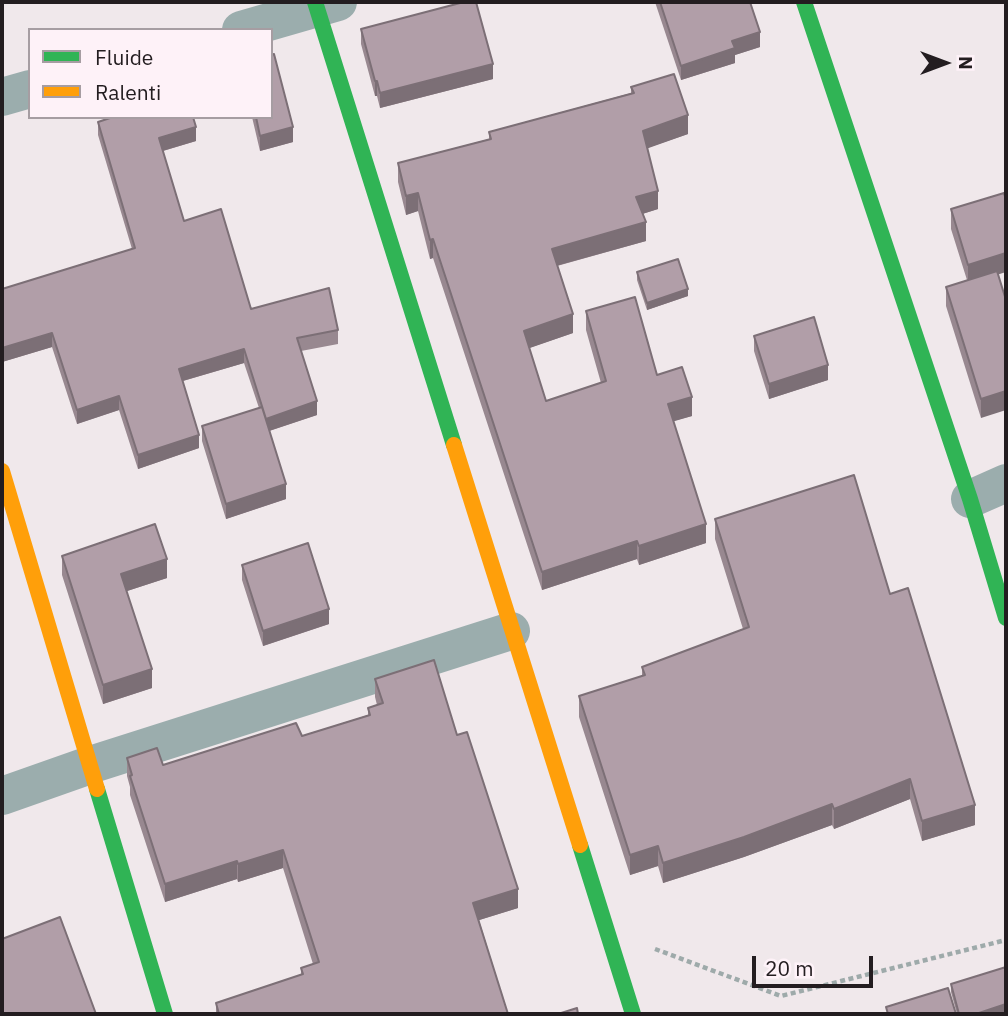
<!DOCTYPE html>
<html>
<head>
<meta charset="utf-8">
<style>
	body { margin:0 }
	#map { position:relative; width:1008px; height:1016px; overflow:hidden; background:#f0e8eb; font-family:"IBM Plex Sans",sans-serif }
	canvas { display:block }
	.frame { position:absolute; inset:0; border:4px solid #231d20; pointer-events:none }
	.legend { position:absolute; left:28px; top:28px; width:245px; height:91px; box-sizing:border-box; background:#fef2f8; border:2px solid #a69da2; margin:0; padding:9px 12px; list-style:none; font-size:21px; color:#231d20 }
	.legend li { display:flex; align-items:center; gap:14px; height:35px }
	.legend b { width:35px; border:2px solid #a69da2 }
	.north { position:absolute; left:910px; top:28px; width:70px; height:70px; -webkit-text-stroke:5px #fef2f8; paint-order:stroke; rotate:90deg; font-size:19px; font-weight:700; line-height:28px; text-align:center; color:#231d20 }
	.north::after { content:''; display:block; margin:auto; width:24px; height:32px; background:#231d20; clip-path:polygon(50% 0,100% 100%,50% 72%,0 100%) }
	.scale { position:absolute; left:752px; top:956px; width:121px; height:32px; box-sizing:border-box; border:4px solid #231d20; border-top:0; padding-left:9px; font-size:21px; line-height:24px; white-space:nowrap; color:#231d20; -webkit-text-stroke:5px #fef2f8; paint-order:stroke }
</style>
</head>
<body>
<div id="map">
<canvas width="1008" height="1016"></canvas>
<div class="frame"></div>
<ul class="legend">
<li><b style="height:9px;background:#30b455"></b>Fluide</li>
<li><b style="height:9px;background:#ff9f0a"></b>Ralenti</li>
</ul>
<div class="north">N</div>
<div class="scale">20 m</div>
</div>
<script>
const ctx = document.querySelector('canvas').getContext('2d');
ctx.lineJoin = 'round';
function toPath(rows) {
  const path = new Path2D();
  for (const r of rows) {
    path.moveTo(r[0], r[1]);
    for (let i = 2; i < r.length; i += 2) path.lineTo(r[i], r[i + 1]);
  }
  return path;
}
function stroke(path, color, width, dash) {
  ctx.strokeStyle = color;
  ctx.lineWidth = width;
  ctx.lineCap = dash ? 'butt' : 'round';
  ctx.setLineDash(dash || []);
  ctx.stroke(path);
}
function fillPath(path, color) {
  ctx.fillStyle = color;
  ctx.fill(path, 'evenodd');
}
const path = toPath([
	[655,949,781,996,1006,940]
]);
const street = toPath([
	[241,30,338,2],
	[2,97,30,89],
	[970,499,1006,483],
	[2,796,90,765,511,631]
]);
const fast = toPath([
	[315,2,454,445],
	[804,2,970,499,1006,618],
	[97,789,165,1014],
	[580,845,633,1014]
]);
const slow = toPath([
	[454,445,580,845],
	[2,471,97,789]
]);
const wall = toPath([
	[655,2,750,2,760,47,735,55,735,63,681,80],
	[361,29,493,79,380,108,377,96,375,96,361,44],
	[631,87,688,134,647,148,658,209,642,214,646,241,557,266,573,333,529,348,546,401,601,383,586,330,586,311,657,375,692,416,673,421,706,543,639,565,637,559,542,590,433,258,430,259,418,211,406,215,398,182,398,163,489,139,489,132,631,93],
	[252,117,271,117,293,142,260,151],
	[98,122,196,141,163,151,184,221,251,309,338,330,338,344,301,351,317,415,269,431,286,499,226,519,202,441,202,426,259,408,244,363,183,381,199,448,138,469,119,410,77,424,52,347,2,362,132,249,98,135],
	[951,209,998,275,981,418,946,306,946,287,967,280,951,229],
	[637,272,688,296,647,310,637,280],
	[754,336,828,380,769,399,754,351],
	[715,519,890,594,975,825,922,841,910,799,834,829,832,825,744,857,663,883,658,866,630,875,579,717,579,696,642,676,642,667,743,629,715,539],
	[62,556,167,578,127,591,152,688,103,704,62,575],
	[242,565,329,624,263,646,242,580],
	[375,679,457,735,518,908,479,920,508,1014,216,1014,216,1003,301,975,301,968,313,964,283,868,238,882,237,879,165,902,130,795,130,787,127,776,127,758,163,765,302,736,368,715,368,708,377,705,375,697],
	[951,984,1000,1014,957,1014,951,992]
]);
const shadedWall = toPath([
	[760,32,760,47,735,55,735,63,681,80,681,66,732,41],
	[493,64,493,79,380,108,380,93],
	[375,81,377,81,377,96,375,96],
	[688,115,688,134,643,150,643,131],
	[196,127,196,141,159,152,159,138],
	[293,127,293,142,260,151,260,136],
	[658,191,658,209,636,216,636,197],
	[418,193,418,211,406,215,406,196],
	[646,222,646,241,552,267,552,249],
	[433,239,433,258,430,259,430,240],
	[1006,253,1006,272,968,284,968,265],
	[688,289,688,296,647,310,647,303],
	[573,314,573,333,524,350,524,331],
	[52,333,52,347,2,362,2,348],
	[244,349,244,363,179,382,179,369],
	[828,365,828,380,769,399,769,384],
	[1006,391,1006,410,981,418,981,399],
	[119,396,119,410,77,424,77,410],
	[692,397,692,416,668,423,668,404],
	[317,401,317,415,266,432,266,419],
	[199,435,199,448,138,469,138,455],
	[286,484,286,499,226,519,226,504],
	[706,524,706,543,639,565,639,546],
	[637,541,637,559,542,590,542,572],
	[167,559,167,578,121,593,121,574],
	[329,609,329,624,263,646,263,631],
	[152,669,152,688,103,704,103,685],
	[910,779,910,799,834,829,834,809],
	[832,804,832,825,744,857,663,883,663,863],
	[975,805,975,825,922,841,922,821],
	[658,846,658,866,630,875,630,855],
	[283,850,283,868,238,882,238,864],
	[237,861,237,879,165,902,165,884],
	[518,889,518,908,473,922,473,903],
	[1006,1004,1006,1012,1000,1014,976,1014]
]);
const building = toPath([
	[464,2,476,2,493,64,380,93,377,81,375,81,361,29,464,2],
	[660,2,750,2,760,32,732,41,735,48,681,66,660,2],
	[274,54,293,127,260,136,256,117,271,117,271,55,274,54],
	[674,74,688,115,643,131,658,191,636,197,646,222,552,249,573,314,524,331,546,401,606,381,586,311,635,297,657,375,682,367,692,397,668,404,706,524,639,546,637,541,542,572,433,239,430,240,418,193,406,196,398,163,491,139,489,132,634,93,631,87,674,74],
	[113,117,193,117,196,127,159,138,184,221,221,209,251,309,329,288,338,330,297,338,317,401,266,419,244,349,179,369,199,435,138,455,119,396,77,410,52,333,2,348,2,289,135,248,98,122,113,117],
	[1004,193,1006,200,1006,253,968,265,951,209,1004,193],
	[678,259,688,289,647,303,637,272,678,259],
	[997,271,1006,300,1006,391,981,399,946,287,997,271],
	[814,317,828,365,769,384,754,336,814,317],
	[262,407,286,484,226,504,202,426,262,407],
	[854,475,890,594,908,588,975,805,922,821,910,779,834,809,832,804,744,837,663,863,658,846,630,855,579,696,645,675,642,667,749,627,715,519,854,475],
	[155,524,167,559,121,574,152,669,103,685,62,556,155,524],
	[308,543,329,609,263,631,242,565,308,543],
	[434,660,457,735,467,732,518,889,473,903,508,1014,219,1014,216,1003,303,974,301,968,319,962,283,850,238,864,237,861,165,884,130,776,132,775,127,758,157,748,163,765,296,723,302,736,370,715,368,708,383,703,375,679,434,660],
	[60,917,96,1014,2,1014,2,939,60,917],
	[1006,967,1006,1004,976,1014,959,1014,951,984,1006,967],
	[948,988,956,1014,888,1014,886,1007,948,988],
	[577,1008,578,1014,558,1014,577,1008]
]);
stroke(path, '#9eaaaa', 4.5, [5, 3.5]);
stroke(street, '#9badad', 38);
stroke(fast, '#30b455', 16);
stroke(slow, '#ff9f0a', 16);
fillPath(wall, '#988890');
fillPath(shadedWall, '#7c6f76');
fillPath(building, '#b19ea8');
stroke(building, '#7c6f76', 2);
</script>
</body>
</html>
